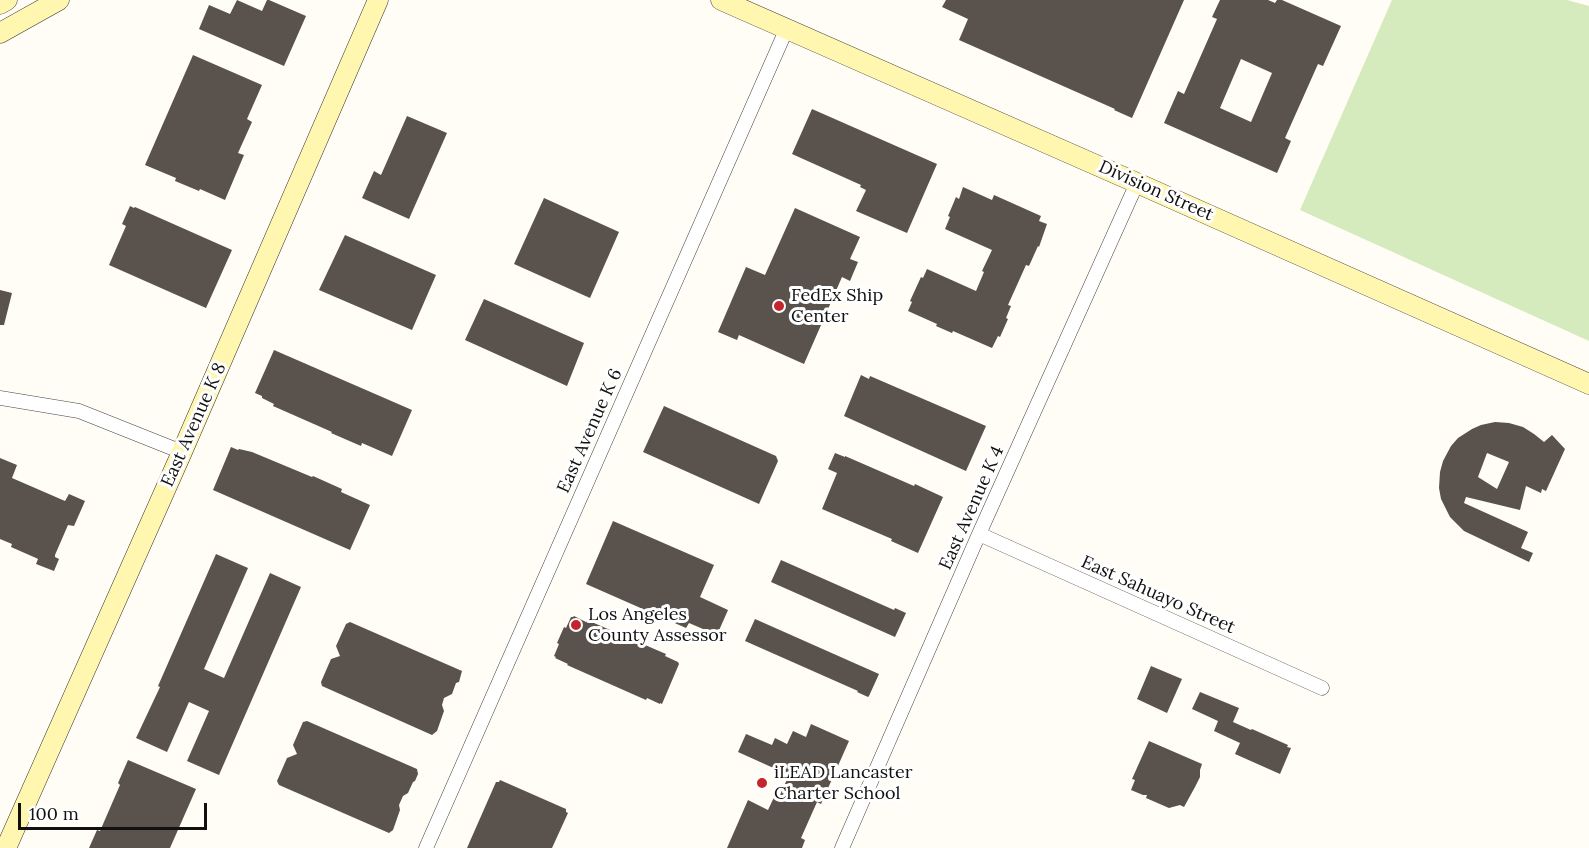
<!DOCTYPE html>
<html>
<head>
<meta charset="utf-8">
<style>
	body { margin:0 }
	#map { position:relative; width:1589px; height:848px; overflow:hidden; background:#fffdf5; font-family:Lora,serif }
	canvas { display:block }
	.scale { position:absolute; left:18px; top:803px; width:189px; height:27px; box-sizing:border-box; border:3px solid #111; border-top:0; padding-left:8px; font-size:18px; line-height:21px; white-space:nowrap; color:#111; -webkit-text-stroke:4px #fff; paint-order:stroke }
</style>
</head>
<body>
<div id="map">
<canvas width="1589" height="848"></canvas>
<div class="scale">100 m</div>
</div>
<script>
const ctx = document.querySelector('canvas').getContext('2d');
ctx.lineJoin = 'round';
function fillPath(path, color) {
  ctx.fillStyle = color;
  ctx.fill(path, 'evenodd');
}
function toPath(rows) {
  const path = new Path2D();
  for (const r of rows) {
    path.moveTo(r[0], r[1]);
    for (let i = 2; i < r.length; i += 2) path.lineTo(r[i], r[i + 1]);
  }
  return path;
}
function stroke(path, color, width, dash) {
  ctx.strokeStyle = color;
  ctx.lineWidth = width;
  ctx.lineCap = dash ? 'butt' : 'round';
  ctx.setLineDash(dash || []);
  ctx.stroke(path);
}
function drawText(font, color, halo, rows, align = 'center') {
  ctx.font = font + ' Lora,serif';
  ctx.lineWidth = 6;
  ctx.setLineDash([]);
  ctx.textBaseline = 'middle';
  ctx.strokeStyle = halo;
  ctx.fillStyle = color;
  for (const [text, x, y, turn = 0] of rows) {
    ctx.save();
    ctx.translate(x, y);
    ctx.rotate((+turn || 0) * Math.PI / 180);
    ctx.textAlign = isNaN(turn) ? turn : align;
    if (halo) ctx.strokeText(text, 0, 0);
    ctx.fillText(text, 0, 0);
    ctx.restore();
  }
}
const green = toPath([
	[1392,0,1567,0,1589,6,1589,341,1300,210]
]);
const building = toPath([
	[237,0,262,11,267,0,269,0,306,16,284,66,199,29,209,5,230,14],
	[946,0,1184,0,1132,118,1114,110,1115,109,959,40,968,19,942,7],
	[1220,0,1268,0,1275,3,1277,0,1282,0,1341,26,1323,66,1318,64,1285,138,1291,141,1277,173,1164,123,1178,91,1184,94,1217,19,1212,17],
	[1241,59,1272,73,1251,122,1220,108],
	[193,55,262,85,247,119,252,122,238,153,244,155,225,200,200,189,199,191,175,181,176,178,145,165],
	[812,109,937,164,907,233,856,211,866,190,860,187,861,185,792,154],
	[407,116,447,133,409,219,362,198,374,171,381,175],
	[963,187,992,200,994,195,1041,216,1039,221,1047,224,1039,247,1038,246,1029,266,1026,265,1008,305,1011,306,1006,318,1008,319,1000,337,998,336,992,348,953,331,952,333,936,326,937,324,908,311,912,302,910,301,921,277,923,278,927,269,976,291,984,272,982,271,992,250,945,229,950,217,948,216,956,197,959,199],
	[544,198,619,232,590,298,514,264],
	[130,206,134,208,135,207,232,250,206,308,109,265,126,226,122,224],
	[795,208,860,237,850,259,858,262,850,281,842,277,804,364,739,335,737,340,718,332,746,267,765,275],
	[345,235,436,275,412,330,319,290],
	[0,290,12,293,4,325,0,325],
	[484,299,584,343,567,386,465,340],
	[274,350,412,410,392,456,362,443,361,446,331,433,332,432,273,406,274,404,262,398,262,396,255,393],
	[861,375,869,379,870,376,986,426,966,471,844,416],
	[664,406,776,456,778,461,759,504,643,452],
	[1495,422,1509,423,1523,427,1534,434,1544,442,1552,435,1565,449,1546,491,1542,489,1541,493,1526,486,1520,510,1466,497,1464,503,1528,532,1521,548,1533,553,1529,562,1464,531,1450,517,1441,499,1439,488,1440,472,1443,461,1451,446,1458,438,1472,429,1481,425],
	[1487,453,1509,462,1497,489,1478,477],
	[231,447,238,450,239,449,252,452,312,477,313,476,342,489,341,492,370,505,350,550,213,490],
	[835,453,845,457,845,456,914,486,915,484,943,497,918,553,891,541,892,539,822,509,837,473,828,469],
	[0,458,17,465,12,478,65,501,69,494,85,501,74,526,68,525,55,555,55,557,59,559,54,571,36,564,38,559,36,558,11,547,12,544,0,539],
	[613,521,714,565,700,597,728,610,717,635,689,623,686,628,586,584],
	[216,554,248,568,204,669,224,678,270,573,301,587,219,775,187,761,209,711,189,702,167,752,136,738,160,687,158,686],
	[781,560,894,610,895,608,906,613,895,637,771,582],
	[574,616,586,622,587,620,666,654,665,656,678,662,679,664,662,704,660,703,660,704,647,698,646,700,567,665,568,664,555,658,556,657,554,656,559,644,557,643,564,627,566,628,571,617,573,617],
	[755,619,879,674,869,696,868,697,857,692,858,691,745,641],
	[350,622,462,671,459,682,456,683,452,694,444,698,442,705,444,711,437,731,432,735,322,686,321,682,331,659,340,656,336,646,346,624],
	[1151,666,1182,679,1167,713,1137,699],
	[1200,692,1239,708,1233,722,1251,730,1252,729,1288,745,1287,747,1291,748,1280,774,1235,754,1240,743,1214,731,1218,721,1192,709],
	[307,721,417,769,418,774,415,781,413,782,408,793,403,796,399,805,400,810,393,830,389,833,279,785,277,781,287,758,297,754,293,745,303,722],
	[811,724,849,741,821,804,817,802,801,838,805,840,802,848,727,848,748,800,768,810,776,793,780,795,789,775,738,752,746,734,772,745,775,738,787,744,793,731,806,737],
	[1149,741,1202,764,1200,770,1200,777,1195,787,1184,807,1180,805,1169,808,1146,798,1147,795,1143,795,1131,790,1135,780,1132,779],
	[128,760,196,789,170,848,89,848,97,830,100,831,120,785,118,783],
	[500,780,566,809,566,812,568,813,552,848,467,848,496,782,499,782]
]);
const street = toPath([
	[0,398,79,411,182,452],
	[979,534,1322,688],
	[426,848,787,28],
	[842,848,979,534,1137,183]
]);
const secondary = toPath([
	[721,0,1137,183,1589,384],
	[0,4,7,0],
	[0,33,59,0],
	[6,848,182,452,378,0]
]);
const markers = [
	[779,306,6,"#c4262e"],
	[576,625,6,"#c4262e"],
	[762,783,6,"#c4262e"]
];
const streetNames = [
	["Division Street",1156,191,24],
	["East Avenue K 8",194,425,-66],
	["East Avenue K 6",590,431,-66],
	["East Avenue K 4",972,508,-66],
	["East Sahuayo Street",1158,595,24]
];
const poiNames = [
	["FedEx Ship",791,296],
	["Center",791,317],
	["Los Angeles",588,615],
	["County Assessor",588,636],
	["iLEAD Lancaster",774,773],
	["Charter School",774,794]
];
fillPath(green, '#d5ebbd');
fillPath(building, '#5a524d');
stroke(street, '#444', 15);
stroke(secondary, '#333', 21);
stroke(street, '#fff', 14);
stroke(secondary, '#fff6b0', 20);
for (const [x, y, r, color] of markers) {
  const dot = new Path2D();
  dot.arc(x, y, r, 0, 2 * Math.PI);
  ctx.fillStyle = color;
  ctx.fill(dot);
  stroke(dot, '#fff', 2);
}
drawText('18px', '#111', '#fff', streetNames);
drawText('18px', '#111', '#fff', poiNames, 'left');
</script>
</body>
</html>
